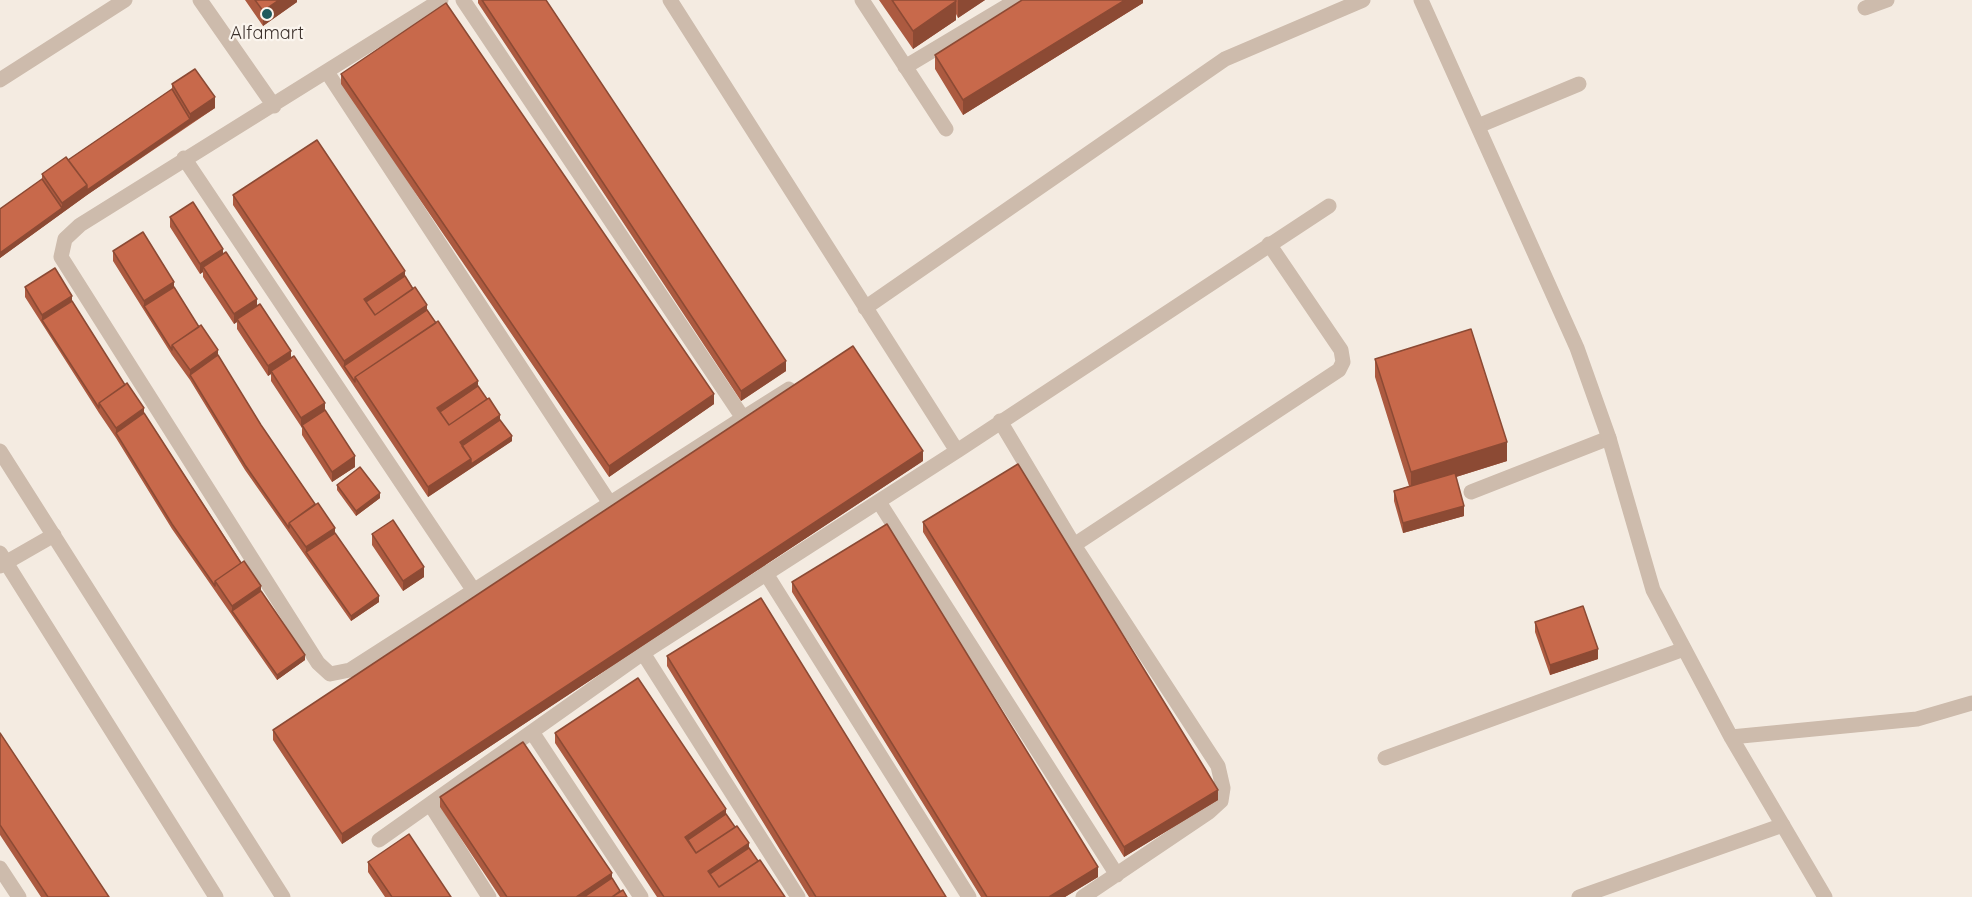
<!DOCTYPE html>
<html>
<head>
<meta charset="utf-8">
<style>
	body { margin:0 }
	canvas { display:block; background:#f4ebe1 }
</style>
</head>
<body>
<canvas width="1972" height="897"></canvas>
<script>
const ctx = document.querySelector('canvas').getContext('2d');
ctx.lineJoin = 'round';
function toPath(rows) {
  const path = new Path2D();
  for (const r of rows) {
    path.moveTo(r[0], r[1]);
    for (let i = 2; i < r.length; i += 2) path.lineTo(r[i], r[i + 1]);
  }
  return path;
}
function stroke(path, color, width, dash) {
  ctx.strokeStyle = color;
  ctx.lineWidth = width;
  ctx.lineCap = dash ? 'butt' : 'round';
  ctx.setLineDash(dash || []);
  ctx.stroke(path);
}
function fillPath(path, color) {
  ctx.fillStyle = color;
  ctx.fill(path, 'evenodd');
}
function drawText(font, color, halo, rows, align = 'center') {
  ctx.font = font + ' Quicksand,sans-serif';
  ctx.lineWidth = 4.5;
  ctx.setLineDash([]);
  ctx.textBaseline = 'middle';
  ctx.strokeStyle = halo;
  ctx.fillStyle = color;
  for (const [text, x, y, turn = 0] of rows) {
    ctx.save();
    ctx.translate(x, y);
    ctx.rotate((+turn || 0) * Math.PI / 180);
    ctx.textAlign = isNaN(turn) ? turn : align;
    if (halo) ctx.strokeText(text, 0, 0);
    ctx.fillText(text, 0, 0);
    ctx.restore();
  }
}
const service = toPath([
	[1478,126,1579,84],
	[1471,492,1609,438],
	[1385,758,1684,649]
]);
const minor = toPath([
	[200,0,274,106],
	[441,0,80,225,65,239,61,257,318,663,330,674,350,670,743,418],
	[463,0,743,418,789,389],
	[670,0,957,451,1329,206],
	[862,0,946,129],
	[1421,0,1577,348,1609,438,1653,590,1731,737,1825,897],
	[1865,8,1887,0],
	[905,67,1017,0],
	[327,72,611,505],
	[0,80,125,0],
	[184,158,474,591],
	[865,308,1225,59,1363,0],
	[1000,421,1074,545,1218,766,1223,788,1221,801,1209,812,1083,897],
	[0,451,283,897],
	[879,502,1117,875],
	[1074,545,1339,370,1343,362,1341,350,1269,244],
	[0,553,216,897],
	[0,566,54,535],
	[765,572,969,897],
	[643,653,798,897],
	[532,732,641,897],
	[1731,737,1917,719,1972,703],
	[430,804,489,897],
	[379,840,643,653,957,451],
	[0,868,19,897],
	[1579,897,1783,825]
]);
const wall = toPath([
	[245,0,297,0,297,2,263,26],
	[478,0,546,0,786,371,741,401,478,3],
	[879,0,985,0,958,18,956,14,956,20,913,49],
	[1143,0,1143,3,963,115,935,69,935,55],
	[341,74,714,404,609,477,341,84],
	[172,84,215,108,87,195,0,258,0,209,42,179,42,174,68,160,172,89],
	[233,195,405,276,500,420,512,441,428,497,233,205],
	[170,217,223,254,325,410,355,467,332,482,302,435,302,428,271,381,271,374,268,376,237,329,237,322,234,324,203,277,203,272,200,274,170,227],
	[113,251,174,287,199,327,218,355,261,425,335,533,379,602,351,621,245,470,190,380,172,355,113,261],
	[25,287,72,301,125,385,144,413,305,660,277,680,172,529,116,438,99,413,25,297],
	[1375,359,1507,461,1456,477,1464,516,1403,533,1394,501,1394,491,1409,486,1375,377],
	[923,461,342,844,273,740,273,730],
	[337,485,380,498,356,516,337,490],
	[923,522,1218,800,1124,857,923,532],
	[372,534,424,577,403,591,372,545],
	[792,582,1098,877,1065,897,981,897,792,592],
	[1535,622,1598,659,1550,675,1535,632],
	[667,656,946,897,809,897,667,666],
	[0,733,109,897,41,897,0,835],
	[555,733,726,814,758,861,785,897,657,897,555,743],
	[440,797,612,878,620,891,627,897,500,897,440,807],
	[368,862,451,897,385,897,368,872]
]);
const shadedWall = toPath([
	[279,0,297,0,297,2,263,26,263,11],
	[958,0,985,0,958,18],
	[1125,0,1143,0,1143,3,963,115,963,100],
	[956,1,956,20,913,49,913,31],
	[215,97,215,108,190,124,190,114],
	[190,119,190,124,87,195,87,190],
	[87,185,87,195,0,258,0,253,62,208,62,203],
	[223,249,223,259,203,267,203,272,200,274,200,264],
	[405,271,405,281,366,307,364,299],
	[174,282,174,292,144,306,144,301],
	[72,296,72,306,42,320,42,315],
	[257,299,257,309,237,319,237,322,234,324,234,314],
	[427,305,427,315,344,366,344,361],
	[218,350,218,360,190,375,190,370],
	[291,351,291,361,271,371,271,374,268,376,268,366],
	[786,361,786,371,741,401,741,391],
	[478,381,478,391,440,417,437,408],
	[714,394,714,404,609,477,609,466],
	[325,403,325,413,302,425,301,428,301,418],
	[144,408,144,418,116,433,116,428],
	[500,415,500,425,462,451,460,442],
	[512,436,512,441,428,497,428,487,471,459],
	[1507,442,1507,461,1411,491,1411,472],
	[923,451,923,461,342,844,342,834],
	[355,456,355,467,332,482,332,472],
	[380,493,380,498,356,516,356,511],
	[1464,506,1464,516,1403,533,1403,523],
	[335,528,335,538,306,552,306,547],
	[424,567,424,577,403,591,403,581],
	[261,586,261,596,232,611,232,606],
	[379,596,379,602,351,621,351,616],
	[1598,649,1598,659,1550,675,1550,665],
	[305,655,305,660,277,680,277,675],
	[1218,790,1218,800,1124,857,1124,847],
	[726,809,726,819,688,845,685,837],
	[749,843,749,854,710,879,708,871],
	[1098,867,1098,877,1065,897,1049,897],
	[612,873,612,883,591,897,576,897]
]);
const building = toPath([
	[255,0,279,0,263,11,255,0],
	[482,0,546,0,786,361,741,391,482,0],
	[892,0,955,0,956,1,913,31,892,0],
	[1022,0,1125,0,963,100,935,55,1022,0],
	[446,3,714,394,609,466,341,74,446,3],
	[195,69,215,97,190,114,172,84,195,69],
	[172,89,190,119,87,190,87,185,68,160,172,89],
	[317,140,405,271,364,299,375,315,415,287,427,305,344,361,233,195,317,140],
	[66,157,87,185,62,203,42,174,66,157],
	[42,179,62,208,0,253,0,209,42,179],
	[193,202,223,249,200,264,170,217,193,202],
	[143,232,174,282,144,301,113,251,143,232],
	[226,252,257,299,234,314,203,267,226,252],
	[55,268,72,296,42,315,25,287,55,268],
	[405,276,413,289,375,315,366,302,405,276],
	[174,287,199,327,172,345,172,350,144,306,174,287],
	[72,301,125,385,99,403,99,408,42,320,72,301],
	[260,304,291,351,268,366,237,319,260,304],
	[427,310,436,323,355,377,355,382,344,366,427,310],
	[438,321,478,381,437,408,449,425,489,398,500,415,460,442,471,459,428,487,355,377,438,321],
	[201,325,218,350,190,370,172,345,201,325],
	[1471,329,1507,442,1411,472,1375,359,1471,329],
	[853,346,923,451,342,834,273,730,853,346],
	[218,355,261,425,315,504,289,523,289,528,245,465,190,375,218,355],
	[294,356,325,403,301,418,271,371,294,356],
	[127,383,144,408,116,428,99,403,127,383],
	[478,386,487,399,449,425,440,412,478,386],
	[325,410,355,456,332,472,302,425,325,410],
	[144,413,241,563,215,581,215,586,172,524,116,433,144,413],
	[500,420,512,436,471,464,471,459,462,446,500,420],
	[1018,464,1218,790,1124,847,923,522,1018,464],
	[360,467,380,493,356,511,337,485,360,467],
	[1455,473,1464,506,1403,523,1394,491,1455,473],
	[318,503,335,528,306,547,289,523,318,503],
	[393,520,424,567,403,581,372,534,393,520],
	[887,524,1098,867,1049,897,987,897,792,582,887,524],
	[335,533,379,596,351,616,306,552,335,533],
	[244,561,261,586,232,606,215,581,244,561],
	[261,591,305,655,277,675,232,611,261,591],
	[761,598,946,897,816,897,667,656,761,598],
	[1583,606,1598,649,1550,665,1535,622,1583,606],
	[638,678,726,809,685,837,696,853,737,826,749,843,708,871,719,887,760,860,785,897,664,897,555,733,638,678],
	[0,733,109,897,48,897,0,825,0,733],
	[523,742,612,873,576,897,507,897,440,797,523,742],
	[726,814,735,827,696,853,688,840,726,814],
	[409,834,451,897,392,897,368,862,409,834],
	[749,848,758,861,719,887,710,874,749,848],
	[612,878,620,891,612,897,584,897,612,878],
	[623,890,627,897,612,897,623,890]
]);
const markers = [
	[267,14,6,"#1f5a5e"]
];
const poiNames = [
	["Alfamart",267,34]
];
stroke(service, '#cdbbac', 15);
stroke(minor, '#cdbbac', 15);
fillPath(wall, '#ac5a40');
fillPath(shadedWall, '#8c4a34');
fillPath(building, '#c8694b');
stroke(building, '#8c4a34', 1.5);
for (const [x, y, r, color] of markers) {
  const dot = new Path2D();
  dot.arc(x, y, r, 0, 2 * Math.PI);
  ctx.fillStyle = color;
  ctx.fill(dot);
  stroke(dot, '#fbf5ee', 2);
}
drawText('18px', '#3b302b', '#fbf5ee', poiNames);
</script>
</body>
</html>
